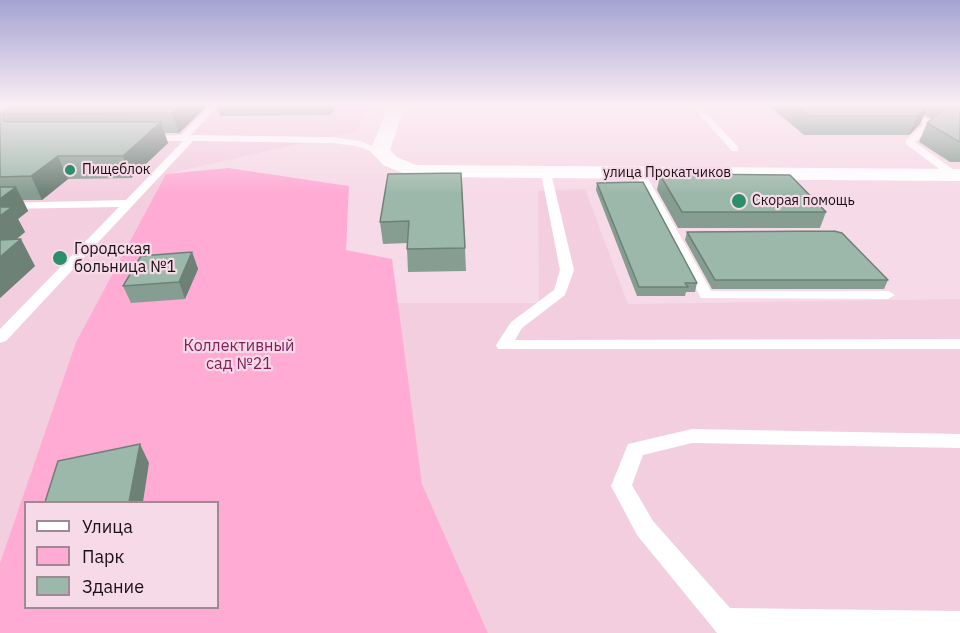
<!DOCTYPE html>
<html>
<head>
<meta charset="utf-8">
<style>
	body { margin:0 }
	#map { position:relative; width:960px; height:633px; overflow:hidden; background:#f7dae7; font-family:"IBM Plex Sans",sans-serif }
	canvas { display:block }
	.legend { position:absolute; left:24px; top:501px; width:195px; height:108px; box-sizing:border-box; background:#f7dae7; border:2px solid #9f8a93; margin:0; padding:8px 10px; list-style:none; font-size:18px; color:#1a1115 }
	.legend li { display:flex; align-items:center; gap:12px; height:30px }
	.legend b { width:30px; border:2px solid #9f8a93 }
</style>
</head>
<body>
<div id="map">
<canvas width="960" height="633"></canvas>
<ul class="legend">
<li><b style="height:8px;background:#fff"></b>Улица</li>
<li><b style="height:16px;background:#ffabd4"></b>Парк</li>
<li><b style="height:16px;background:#9cb8aa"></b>Здание</li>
</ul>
</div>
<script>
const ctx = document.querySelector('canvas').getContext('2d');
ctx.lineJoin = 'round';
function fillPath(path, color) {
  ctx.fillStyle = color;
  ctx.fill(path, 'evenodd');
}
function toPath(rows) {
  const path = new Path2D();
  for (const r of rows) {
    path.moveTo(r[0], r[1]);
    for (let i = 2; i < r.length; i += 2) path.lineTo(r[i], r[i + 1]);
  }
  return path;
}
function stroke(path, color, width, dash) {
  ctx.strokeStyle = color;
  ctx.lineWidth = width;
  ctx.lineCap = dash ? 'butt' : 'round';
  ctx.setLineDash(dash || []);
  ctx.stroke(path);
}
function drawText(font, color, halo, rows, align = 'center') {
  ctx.font = font + ' "IBM Plex Sans",sans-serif';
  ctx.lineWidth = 4.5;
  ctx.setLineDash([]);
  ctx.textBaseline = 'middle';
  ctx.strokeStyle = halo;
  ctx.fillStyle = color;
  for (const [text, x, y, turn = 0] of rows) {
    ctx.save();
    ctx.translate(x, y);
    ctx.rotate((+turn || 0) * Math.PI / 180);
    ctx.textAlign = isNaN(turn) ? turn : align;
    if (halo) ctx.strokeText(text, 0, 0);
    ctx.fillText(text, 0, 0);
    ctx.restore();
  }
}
const built = toPath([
	[0,105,368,105,357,131,166,174,76,342,0,563],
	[585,189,628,304,960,299,960,633,488,633,422,484,397,303,539,303,538,191]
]);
const green = toPath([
	[228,168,349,186,346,250,392,259,422,484,488,633,0,633,0,563,76,342,166,174],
	[26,502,218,502,218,608,26,608]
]);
const lane = toPath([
	[210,105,219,105,191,135,332,137,360,141,385,151,380,154,356,146,332,143,193,141,6,341,0,343,0,329,119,207,0,209,0,203,126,200,183,141,146,141,141,138,143,136,181,135,210,105],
	[691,105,699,105,738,147,738,151,732,151,691,105],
	[893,105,903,105,933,122,933,126,915,142,958,173,958,177,950,177,906,144,906,140,924,124,893,105],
	[546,170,551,173,574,270,565,295,522,328,515,340,960,339,960,349,498,349,496,345,511,322,554,290,560,270,541,173,546,170],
	[640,170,645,173,711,291,888,291,895,295,888,299,701,298,635,173,640,170],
	[692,429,960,434,960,448,692,443,643,455,632,485,653,521,730,608,960,611,960,633,717,633,637,535,611,486,628,444,692,429]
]);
const street = toPath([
	[389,105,405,105,390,150,397,157,416,165,960,169,960,181,413,177,383,165,370,151,389,105]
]);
const wall = toPath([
	[15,105,208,105,179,133,164,133,168,143,131,178,68,179,42,200,23,200,28,211,18,219,25,232,16,239,35,266,0,298,0,114],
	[217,105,336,105,330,115,220,116],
	[768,105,960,105,960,162,950,162,919,142,927,123,932,119,924,115,920,124,909,135,804,135],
	[461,173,465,248,466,271,408,272,407,249,407,243,383,244,380,222],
	[660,175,826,212,820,228,678,228,657,190],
	[597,183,697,283,695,292,686,292,685,296,637,296,596,190],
	[687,232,888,280,884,289,712,289,685,240],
	[192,252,198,269,185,299,131,303,123,286]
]);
const shadedWall = toPath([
	[181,105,208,105,179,133,172,113],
	[329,105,336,105,330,115],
	[928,106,920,124,909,135,917,116],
	[161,122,168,143,131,178,123,156],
	[58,156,68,179,42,200,31,176],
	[16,187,28,211,18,219,25,232,0,253,0,198],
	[21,239,35,266,0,298,0,257],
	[192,252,198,269,185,299,179,282],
	[140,444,149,463,143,502,129,502]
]);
const building = toPath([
	[15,105,181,105,172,113,4,114,3,121,8,122,161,122,123,156,58,156,31,176,0,177,0,114,15,105],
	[795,105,926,105,928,106,917,116,810,116,795,105],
	[942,105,960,105,960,142,927,123,943,110,942,105],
	[461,173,465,248,407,249,409,221,380,222,388,174,461,173],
	[678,174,790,175,826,212,682,212,660,175,678,174],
	[643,182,697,283,685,283,688,287,639,287,597,183,643,182],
	[0,187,16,187,0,199,0,187],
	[0,207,12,207,0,216,0,207],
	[834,231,842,233,888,280,715,280,687,232,834,231],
	[21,239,0,257,0,240,21,239],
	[192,252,179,282,123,286,141,256,192,252],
	[140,444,129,502,45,502,58,461,140,444]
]);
const markers = [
	[70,170,6,"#2b8f6b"],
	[739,201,8,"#2b8f6b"],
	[60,258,8,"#2b8f6b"]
];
const farPoinames = [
	["Пищеблок",82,170],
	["Скорая помощь",752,201]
];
const farStreetnames = [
	["улица Прокатчиков",667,173]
];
const poiNames = [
	["Городская",74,249],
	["больница №1",74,267]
];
const parkNames = [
	["Коллективный",239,346],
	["сад №21",239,364]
];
fillPath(built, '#f3cedf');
fillPath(green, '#ffabd4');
fillPath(lane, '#fff');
fillPath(street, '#fff');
fillPath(wall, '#869e92');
fillPath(shadedWall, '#6d8177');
fillPath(building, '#9cb8aa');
stroke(building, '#6d8177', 1.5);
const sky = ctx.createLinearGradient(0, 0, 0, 194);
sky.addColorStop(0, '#a4a3d3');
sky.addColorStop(0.54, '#fbeef4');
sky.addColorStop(1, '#fbeef400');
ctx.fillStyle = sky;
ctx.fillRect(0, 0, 960, 194);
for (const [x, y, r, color] of markers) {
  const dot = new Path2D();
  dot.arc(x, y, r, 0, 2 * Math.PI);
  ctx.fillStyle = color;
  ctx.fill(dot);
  stroke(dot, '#f7dae7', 2);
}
drawText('14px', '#1a1115', '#f7dae7', farPoinames, 'left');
drawText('14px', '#1a1115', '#f7dae7', farStreetnames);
drawText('16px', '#1a1115', '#f7dae7', poiNames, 'left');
drawText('16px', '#7f1b56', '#f7dae7', parkNames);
</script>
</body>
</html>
